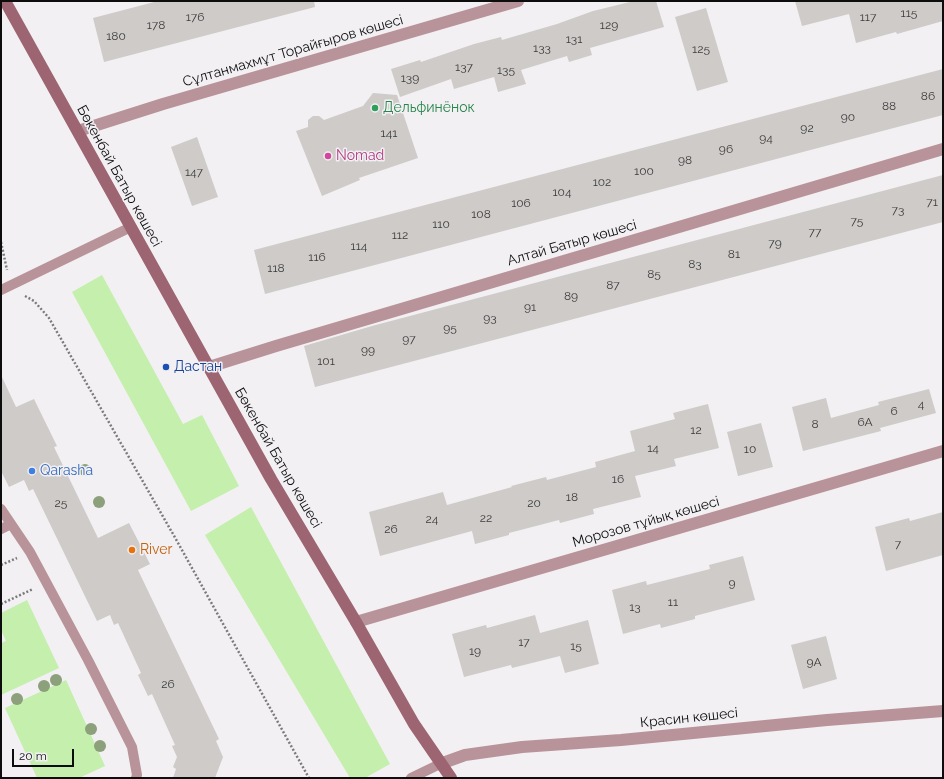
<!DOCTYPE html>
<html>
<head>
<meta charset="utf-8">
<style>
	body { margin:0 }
	#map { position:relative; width:944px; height:779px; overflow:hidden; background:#f2f0f3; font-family:Raleway,sans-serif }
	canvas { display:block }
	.frame { position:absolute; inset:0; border:2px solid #0d0d0e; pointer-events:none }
	.scale { position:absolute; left:12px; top:749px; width:62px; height:18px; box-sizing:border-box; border:2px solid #0d0d0e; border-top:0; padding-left:5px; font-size:12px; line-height:14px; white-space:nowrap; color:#0d0d0e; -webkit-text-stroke:3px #f2f0f3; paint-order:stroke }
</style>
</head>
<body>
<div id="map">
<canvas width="944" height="779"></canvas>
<div class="frame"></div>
<div class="scale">20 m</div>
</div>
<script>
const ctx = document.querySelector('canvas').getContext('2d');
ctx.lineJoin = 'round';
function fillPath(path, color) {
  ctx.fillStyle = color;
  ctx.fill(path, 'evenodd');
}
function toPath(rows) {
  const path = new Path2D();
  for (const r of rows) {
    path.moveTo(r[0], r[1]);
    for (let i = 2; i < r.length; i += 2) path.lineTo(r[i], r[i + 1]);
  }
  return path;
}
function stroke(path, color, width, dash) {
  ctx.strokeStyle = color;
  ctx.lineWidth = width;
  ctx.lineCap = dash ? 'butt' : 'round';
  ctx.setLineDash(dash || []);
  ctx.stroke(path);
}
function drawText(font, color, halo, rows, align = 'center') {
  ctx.font = font + ' Raleway,sans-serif';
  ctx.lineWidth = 3;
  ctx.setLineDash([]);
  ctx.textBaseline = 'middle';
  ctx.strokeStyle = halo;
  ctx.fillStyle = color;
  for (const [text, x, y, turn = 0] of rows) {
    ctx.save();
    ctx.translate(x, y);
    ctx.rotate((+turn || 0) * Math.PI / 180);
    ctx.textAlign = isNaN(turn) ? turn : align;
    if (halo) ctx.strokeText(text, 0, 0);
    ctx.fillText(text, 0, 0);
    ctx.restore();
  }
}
const green = toPath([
	[102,275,183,424,202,415,239,486,191,511,72,292],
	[251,507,390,764,365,778,350,778,205,535],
	[27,600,59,668,1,695,1,643,6,641,1,630,1,613],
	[66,680,105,766,79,778,37,778,5,708]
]);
const building = toPath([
	[158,1,314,1,315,7,104,62,93,18],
	[634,1,656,1,664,27,590,48,592,55,569,62,567,56,521,70,526,84,498,92,494,77,454,89,451,79,400,97,391,69,420,60,421,62,474,44,501,37,502,40,557,24,593,11],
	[795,1,943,1,943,21,897,34,896,32,856,43,849,14,802,26],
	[706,8,728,82,697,91,675,17],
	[943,69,943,115,265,294,254,250],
	[373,93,397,95,418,158,359,178,360,180,322,196,296,131,308,127,308,120,313,116,319,116,324,120,363,106],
	[197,137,218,197,192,206,171,147],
	[943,175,943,222,315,387,304,346,372,326],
	[1,375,16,407,34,399,57,446,54,447,98,538,129,523,150,564,138,570,219,739,216,741,223,757,215,778,173,778,176,769,173,767,177,757,172,746,175,745,152,694,148,696,138,675,141,673,118,623,114,625,110,615,97,621,33,489,29,491,24,480,9,487,1,471],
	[929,389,936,413,880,428,881,431,803,451,792,407,826,398,831,418,879,405,878,402],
	[708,404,719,448,674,459,676,466,635,476,641,497,593,509,594,514,560,523,559,520,509,533,509,535,475,544,472,531,380,556,369,512,443,492,447,505,512,487,511,486,546,477,547,480,596,467,595,462,635,451,630,431,675,419,673,413],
	[761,423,773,467,738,476,727,432],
	[943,512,943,555,886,571,875,527,909,518,910,521],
	[743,556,755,600,695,616,695,619,661,628,660,624,623,634,612,590,646,581,647,585,710,569,709,565],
	[535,615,540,633,588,620,599,664,565,673,560,656,512,668,511,665,464,677,452,634,486,625,487,628],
	[826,636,837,679,803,689,791,645]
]);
const path = toPath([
	[1,242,7,270],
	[25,296,34,301,49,318,173,534,309,778],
	[1,565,17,558],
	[1,604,33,589]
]);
const lane = toPath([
	[1,290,131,227],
	[1,509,30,552,88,660,132,747,137,775,136,778],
	[1,529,11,524],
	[411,778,440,764]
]);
const street = toPath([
	[78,131,163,104,518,1],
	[209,367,276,346,943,149],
	[356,622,943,451],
	[440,764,465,755,522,747,621,740,827,720,943,711]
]);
const secondary = toPath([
	[5,1,271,479,356,622,414,724,451,778]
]);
const trees = [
	[85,470],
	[99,502],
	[56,680],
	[44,686],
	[17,699],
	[91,729],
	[100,746]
];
const markers = [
	[375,108,4,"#2e9e5b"],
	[328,156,4,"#d1479c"],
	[166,367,4,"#1a4fb4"],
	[32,471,4,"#3f7fe0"],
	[132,550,4,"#e8710a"]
];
const numberNames = [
	["115",909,13],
	["176",195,17],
	["117",868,17],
	["178",156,25],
	["129",609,25],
	["180",116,36],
	["131",574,39],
	["133",542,48],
	["125",701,49],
	["137",464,67],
	["135",506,70],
	["139",410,78],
	["86",928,96],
	["88",889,106],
	["90",848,117],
	["92",807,128],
	["141",389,133],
	["94",766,138],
	["96",726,149],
	["98",685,160],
	["100",644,171],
	["147",194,172],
	["102",602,182],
	["104",562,192],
	["71",932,202],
	["106",521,203],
	["73",898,210],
	["108",481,214],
	["75",857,221],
	["110",441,224],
	["77",815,232],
	["112",400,235],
	["79",775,243],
	["114",359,246],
	["81",734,254],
	["116",317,257],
	["83",695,264],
	["118",276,268],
	["85",654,274],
	["87",613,285],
	["89",571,296],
	["91",530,307],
	["93",490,318],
	["95",450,328],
	["97",409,339],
	["99",368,350],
	["101",326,361],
	["4",921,404],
	["6",894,411],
	["6А",865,422],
	["8",815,424],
	["12",696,430],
	["14",653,448],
	["10",750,449],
	["16",618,479],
	["18",572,497],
	["25",61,503],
	["20",534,503],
	["22",486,518],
	["24",432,519],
	["26",391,529],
	["7",898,544],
	["9",732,583],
	["11",673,602],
	["13",635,607],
	["17",524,642],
	["15",576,646],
	["19",475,651],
	["9А",814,662],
	["26",168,684]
];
const streetNames = [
	["Сұлтанмахмұт Торайғыров көшесі",293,51,-16],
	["Бөкенбай Батыр көшесі",119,176,61],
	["Алтай Батыр көшесі",572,243,-16],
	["Бөкенбай Батыр көшесі",278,458,60],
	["Морозов тұйық көшесі",646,522,-16],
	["Красин көшесі",689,718,-6]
];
const leisureNames = [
	["Дельфинёнок",383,108]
];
const hotelNames = [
	["Nomad",336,156]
];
const transitNames = [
	["Дастан",174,367]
];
const shopNames = [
	["Qarasha",40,471]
];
const foodNames = [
	["River",140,550]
];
fillPath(green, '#c4efac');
fillPath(building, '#cecbc9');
stroke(path, '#7b7a7c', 2.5, [2, 2]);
stroke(lane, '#b9939a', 10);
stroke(street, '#b9939a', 12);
stroke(secondary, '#9c6571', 12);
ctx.fillStyle = '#8ba07b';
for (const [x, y] of trees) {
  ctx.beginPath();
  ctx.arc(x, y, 6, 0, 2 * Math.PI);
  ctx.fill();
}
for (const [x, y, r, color] of markers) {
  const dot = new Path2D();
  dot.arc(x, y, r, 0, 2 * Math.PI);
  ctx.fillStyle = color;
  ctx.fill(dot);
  stroke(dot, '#f2f0f3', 1.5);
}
drawText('12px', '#3d3c3d', null, numberNames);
drawText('14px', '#0d0d0e', '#f2f0f3', streetNames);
drawText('14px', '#27864d', '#f2f0f3', leisureNames, 'left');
drawText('14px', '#b23c85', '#f2f0f3', hotelNames, 'left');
drawText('14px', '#164399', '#f2f0f3', transitNames, 'left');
drawText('14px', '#366cbe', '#f2f0f3', shopNames, 'left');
drawText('14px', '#c56008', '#f2f0f3', foodNames, 'left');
</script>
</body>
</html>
